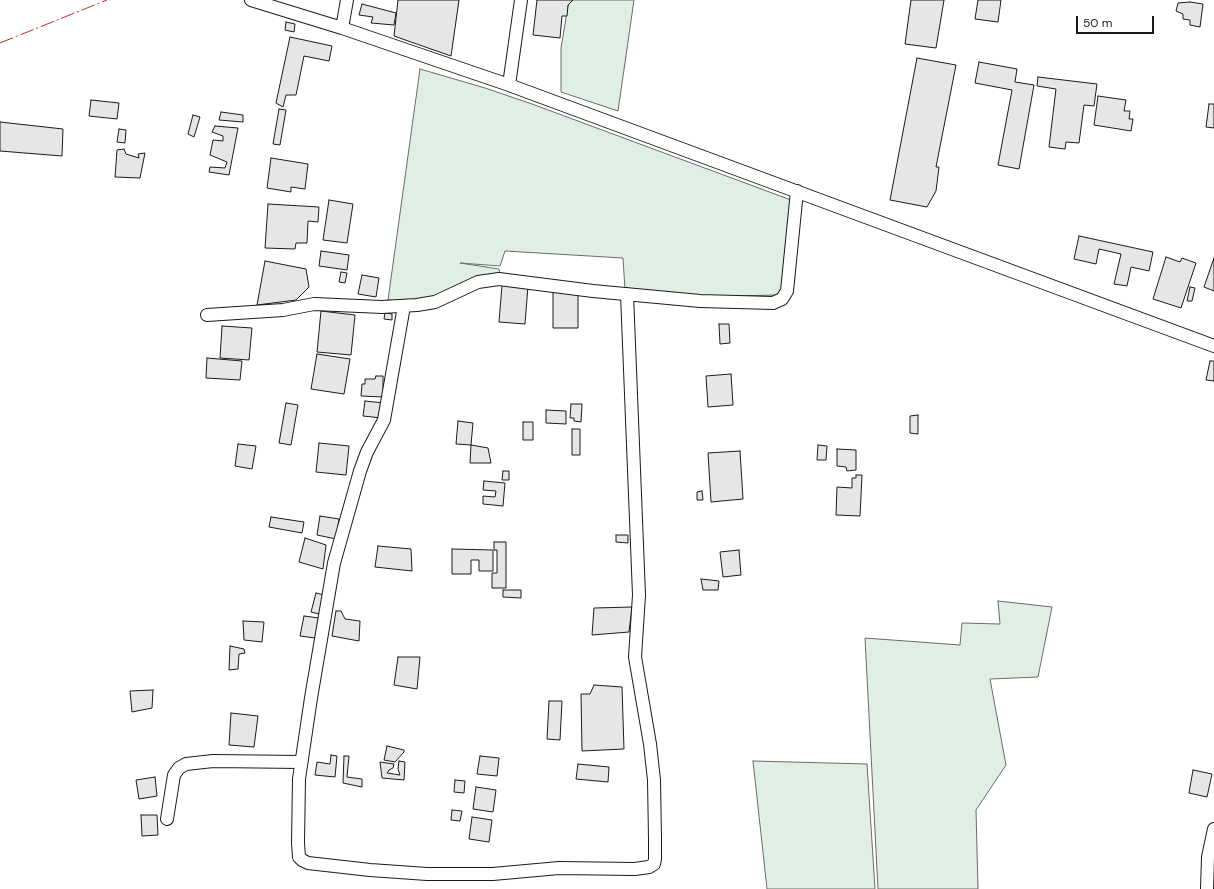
<!DOCTYPE html>
<html>
<head>
<meta charset="utf-8">
<style>
	body { margin:0 }
	#map { position:relative; width:1214px; height:889px; overflow:hidden; background:#fff; font-family:"DM Sans",sans-serif }
	canvas { display:block }
	.scale { position:absolute; left:1076px; top:16px; width:78px; height:18px; box-sizing:border-box; border:2px solid #1a1a1a; border-top:0; padding-left:5px; font-size:12px; line-height:14px; white-space:nowrap; color:#1a1a1a; -webkit-text-stroke:3px #fff; paint-order:stroke }
</style>
</head>
<body>
<div id="map">
<canvas width="1214" height="889"></canvas>
<div class="scale">50 m</div>
</div>
<script>
const ctx = document.querySelector('canvas').getContext('2d');
ctx.lineJoin = 'round';
function fillPath(path, color) {
  ctx.fillStyle = color;
  ctx.fill(path, 'evenodd');
}
function toPath(rows) {
  const path = new Path2D();
  for (const r of rows) {
    path.moveTo(r[0], r[1]);
    for (let i = 2; i < r.length; i += 2) path.lineTo(r[i], r[i + 1]);
  }
  return path;
}
function stroke(path, color, width, dash) {
  ctx.strokeStyle = color;
  ctx.lineWidth = width;
  ctx.lineCap = dash ? 'butt' : 'round';
  ctx.setLineDash(dash || []);
  ctx.stroke(path);
}
const green = toPath([
	[569,0,634,0,618,111,561,92,561,48,569,0],
	[420,69,485,88,532,104,791,200,782,291,778,295,685,297,625,290,623,258,505,251,500,266,460,263,499,269,500,274,415,302,388,300,420,69],
	[998,601,1052,607,1038,677,990,679,1006,765,976,810,978,889,878,889,865,638,960,645,962,623,1000,624,998,601],
	[753,761,867,764,875,889,767,889,753,761]
]);
const building = toPath([
	[398,0,459,0,451,56,394,36,398,0],
	[537,0,573,0,568,5,567,16,562,16,560,38,533,35,537,0],
	[911,0,944,0,936,48,905,44,911,0],
	[978,0,1001,0,998,22,975,19,978,0],
	[1190,2,1203,4,1200,27,1190,25,1190,20,1183,19,1183,14,1176,11,1178,3,1190,2],
	[362,4,396,13,394,25,371,23,373,17,359,15,362,4],
	[286,22,295,24,294,32,285,30,286,22],
	[290,37,332,46,329,61,304,56,296,95,286,95,283,107,276,103,290,37],
	[917,58,956,65,936,167,939,167,936,191,927,207,890,200,917,58],
	[979,62,1017,69,1015,82,1034,85,1019,169,998,165,1012,90,975,83,979,62],
	[1038,77,1097,84,1094,106,1084,105,1079,143,1066,142,1065,149,1049,147,1056,89,1037,86,1038,77],
	[1098,96,1126,100,1124,111,1130,111,1129,119,1133,119,1131,131,1094,125,1098,96],
	[91,100,119,103,117,119,89,116,91,100],
	[1209,104,1214,104,1214,128,1206,127,1209,104],
	[279,109,286,110,280,145,273,144,279,109],
	[221,112,243,115,243,122,219,120,221,112],
	[193,115,200,117,194,137,188,134,193,115],
	[0,122,63,129,62,156,0,151,0,122],
	[215,126,238,128,229,175,209,172,210,167,225,168,227,162,210,155,213,140,223,141,223,136,212,132,215,126],
	[119,129,126,130,125,143,117,142,119,129],
	[124,149,126,154,139,158,138,154,145,153,140,178,115,177,117,150,124,149],
	[271,158,308,164,305,189,291,187,291,192,267,188,271,158],
	[329,200,353,204,347,243,323,240,329,200],
	[268,204,319,207,318,222,308,221,307,243,296,243,295,249,265,248,268,204],
	[1079,236,1153,252,1149,271,1131,267,1127,286,1114,284,1121,254,1099,249,1096,264,1074,259,1079,236],
	[321,251,349,255,347,270,319,266,321,251],
	[1166,257,1180,262,1182,258,1196,263,1181,308,1153,299,1166,257],
	[1214,258,1214,291,1204,287,1214,258],
	[265,261,306,269,309,287,296,300,257,305,265,261],
	[341,272,347,273,345,283,339,282,341,272],
	[362,275,379,278,376,297,358,294,362,275],
	[502,285,528,286,525,324,499,322,502,285],
	[1190,287,1195,288,1192,301,1187,301,1190,287],
	[553,291,578,291,578,328,553,328,553,291],
	[321,311,355,315,351,355,317,352,321,311],
	[385,313,392,314,392,320,384,319,385,313],
	[719,324,729,324,730,343,720,344,719,324],
	[222,326,252,328,249,360,220,358,222,326],
	[317,354,350,359,344,394,311,389,317,354],
	[207,358,242,361,240,380,206,378,207,358],
	[1210,361,1214,361,1214,381,1206,380,1210,361],
	[731,374,733,405,708,407,706,376,731,374],
	[376,376,383,376,383,397,361,396,362,384,365,384,365,379,375,379,376,376],
	[365,401,384,403,382,418,363,416,365,401],
	[286,403,298,405,291,445,279,443,286,403],
	[571,404,582,404,581,422,574,421,574,418,570,418,571,404],
	[546,410,566,411,566,424,546,423,546,410],
	[918,415,918,434,910,433,910,416,918,415],
	[458,421,473,423,471,445,456,444,458,421],
	[523,422,533,422,533,440,523,440,523,422],
	[572,429,580,429,580,455,572,455,572,429],
	[319,443,349,446,346,475,316,472,319,443],
	[238,444,256,446,252,469,235,466,238,444],
	[471,445,488,448,491,463,470,463,471,445],
	[818,445,827,446,826,460,817,460,818,445],
	[837,449,856,450,856,470,847,471,846,467,837,466,837,449],
	[740,451,743,499,711,502,708,453,740,451],
	[503,471,509,471,509,480,502,480,503,471],
	[856,475,862,475,860,516,836,515,837,487,852,488,852,478,856,478,856,475],
	[484,481,505,483,503,506,483,504,483,496,495,497,496,491,483,490,484,481],
	[702,491,703,500,697,500,697,492,702,491],
	[320,516,339,519,336,539,317,535,320,516],
	[271,517,304,522,302,533,269,527,271,517],
	[616,535,628,535,628,543,616,542,616,535],
	[305,538,326,545,323,569,299,562,305,538],
	[494,542,506,542,506,588,492,588,492,573,497,573,497,550,494,550,494,542],
	[378,546,411,549,412,571,375,567,378,546],
	[452,549,493,550,493,571,479,571,479,560,471,560,471,574,452,574,452,549],
	[739,550,741,575,723,577,720,552,739,550],
	[701,579,719,581,718,590,703,590,701,579],
	[503,590,521,590,521,598,503,597,503,590],
	[316,593,324,595,319,614,311,612,316,593],
	[632,607,629,632,592,635,594,608,632,607],
	[336,611,341,611,345,619,360,621,359,641,332,636,336,611],
	[304,616,319,618,315,638,300,636,304,616],
	[243,621,264,622,262,642,244,640,243,621],
	[230,646,244,649,245,653,239,654,238,669,229,670,230,646],
	[398,657,420,657,417,689,394,685,398,657],
	[594,685,622,687,624,749,582,751,581,694,590,694,594,685],
	[153,690,152,708,132,712,130,691,153,690],
	[549,701,562,701,560,740,547,739,549,701],
	[231,713,258,716,254,747,229,745,231,713],
	[387,746,404,750,404,752,395,762,384,760,387,746],
	[331,755,337,756,335,777,315,775,317,762,330,764,331,755],
	[344,756,349,756,347,777,362,779,362,787,343,783,344,756],
	[480,756,499,758,497,776,477,774,480,756],
	[399,761,405,762,404,780,382,778,380,762,394,764,393,768,389,770,387,773,400,775,398,769,399,761],
	[578,764,609,767,608,782,576,779,578,764],
	[1193,770,1212,774,1207,797,1189,793,1193,770],
	[155,777,157,796,139,799,136,780,155,777],
	[455,780,465,781,464,793,454,792,455,780],
	[476,787,496,790,493,812,473,809,476,787],
	[452,810,462,811,460,821,451,820,452,810],
	[141,815,157,815,158,835,142,836,141,815],
	[472,817,492,820,489,842,469,839,472,817]
]);
const minor = toPath([
	[251,0,342,28,509,85,1214,346],
	[342,28,347,0],
	[509,85,521,0],
	[404,306,384,420,367,452,360,471,334,563,311,698,299,779,298,843,299,857,302,860,308,863,370,870,427,874,493,874,559,868,635,869,649,867,654,864,655,859,655,839,654,780,650,744,635,657,639,595,627,294],
	[207,315,283,310,314,304,382,307,417,305,435,302,478,282,499,279,593,291,700,301,773,303,782,299,787,291,797,191],
	[167,819,174,775,179,768,186,764,213,761,301,762],
	[1207,889,1208,857,1214,829]
]);
const power = toPath([
	[0,43,107,0]
]);
fillPath(green, '#e0efe3');
stroke(green, '#6a6a6a', 1);
fillPath(building, '#e6e6e6');
stroke(building, '#1a1a1a', 1);
stroke(minor, '#1a1a1a', 14);
stroke(minor, '#fff', 12);
stroke(power, '#c62828', 1, [14, 3, 2, 3]);
</script>
</body>
</html>
